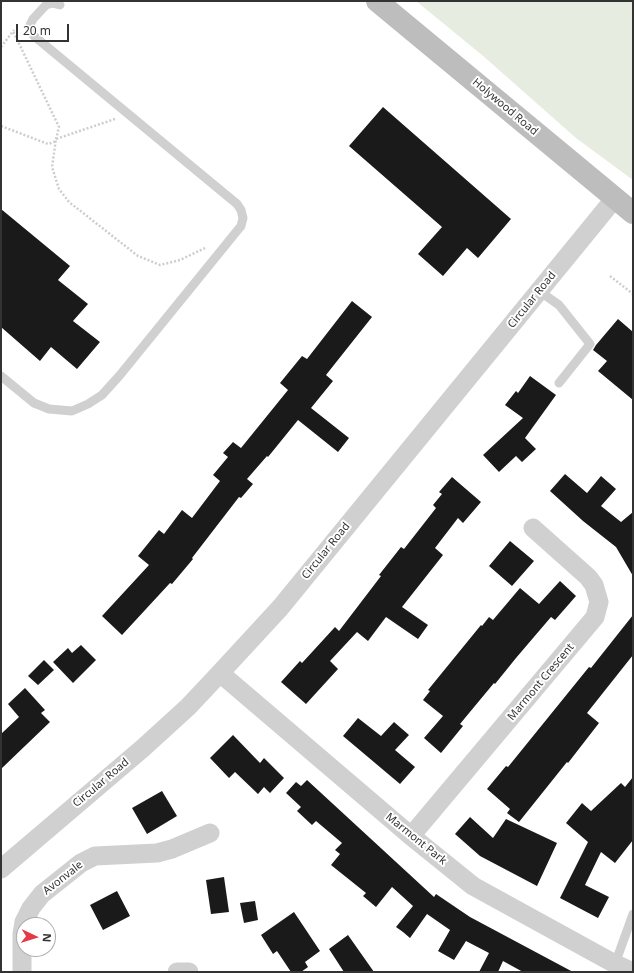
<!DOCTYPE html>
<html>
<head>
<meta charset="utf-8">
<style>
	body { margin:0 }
	#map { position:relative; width:634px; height:973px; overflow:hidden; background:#fff; font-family:"Noto Sans",sans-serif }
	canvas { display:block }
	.frame { position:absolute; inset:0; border:2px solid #333; pointer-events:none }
	.north { position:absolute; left:16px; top:917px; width:40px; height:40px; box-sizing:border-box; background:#fff; border:1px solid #adadad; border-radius:50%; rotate:94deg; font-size:11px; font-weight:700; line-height:16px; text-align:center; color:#333 }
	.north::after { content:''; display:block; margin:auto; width:14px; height:18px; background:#e63946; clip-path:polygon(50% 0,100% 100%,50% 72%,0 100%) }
	.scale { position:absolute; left:16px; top:24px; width:53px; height:18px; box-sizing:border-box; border:2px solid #333; border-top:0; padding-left:5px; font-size:12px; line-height:14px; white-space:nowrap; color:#333; -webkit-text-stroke:3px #fff; paint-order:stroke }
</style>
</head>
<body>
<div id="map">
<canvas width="634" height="973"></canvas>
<div class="frame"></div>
<div class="north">N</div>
<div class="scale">20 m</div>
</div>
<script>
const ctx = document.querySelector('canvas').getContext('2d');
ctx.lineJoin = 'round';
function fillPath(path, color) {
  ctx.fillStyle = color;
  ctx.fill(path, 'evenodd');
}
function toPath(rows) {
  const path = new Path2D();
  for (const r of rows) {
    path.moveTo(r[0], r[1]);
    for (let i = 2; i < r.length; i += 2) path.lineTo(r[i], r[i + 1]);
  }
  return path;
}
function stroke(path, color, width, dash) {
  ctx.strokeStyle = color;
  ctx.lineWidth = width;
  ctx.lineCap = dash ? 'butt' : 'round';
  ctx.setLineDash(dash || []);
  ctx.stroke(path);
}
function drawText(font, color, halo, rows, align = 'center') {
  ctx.font = font + ' "Noto Sans",sans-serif';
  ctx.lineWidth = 4;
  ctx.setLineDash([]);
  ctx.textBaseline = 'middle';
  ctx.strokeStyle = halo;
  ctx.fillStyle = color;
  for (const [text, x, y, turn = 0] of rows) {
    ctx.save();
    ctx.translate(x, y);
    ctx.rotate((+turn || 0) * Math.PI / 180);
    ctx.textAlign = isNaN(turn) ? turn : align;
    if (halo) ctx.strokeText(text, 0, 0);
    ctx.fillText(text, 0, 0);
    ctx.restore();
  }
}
const green = toPath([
	[416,1,633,1,633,180,576,138,482,55]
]);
const building = toPath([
	[383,107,511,219,478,258,467,248,443,276,418,254,442,227,349,146],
	[1,209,70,266,58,280,88,304,73,321,100,342,77,369,51,347,40,361,1,327],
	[352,301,372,317,326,375,333,381,311,408,349,438,338,452,298,420,268,457,267,456,247,479,253,484,241,498,239,497,192,558,193,559,172,584,170,583,122,635,102,616,149,565,138,556,159,530,164,534,182,510,192,518,220,481,213,475,228,457,223,453,233,442,241,448,288,390,280,383,302,356,307,359],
	[618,319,633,332,633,400,598,371,607,361,593,350,596,345],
	[530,376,556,395,525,438,536,449,522,462,516,456,499,472,483,455,523,418,505,405,516,391,518,393],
	[565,474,587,493,601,476,616,489,601,506,621,522,633,512,633,576,616,547,583,521,550,491],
	[452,477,481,502,463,523,458,518,435,548,443,555,402,607,428,625,418,639,386,617,368,641,357,632,330,661,338,669,306,704,281,682,300,661,302,663,335,627,339,631,381,576,379,575,401,547,404,549,436,508,433,505,442,494,439,492],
	[510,541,534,561,512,586,489,566],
	[560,581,576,596,555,620,551,617,516,658,495,684,494,683,460,724,463,726,441,753,424,738,443,716,423,700,430,691,428,690,481,625,482,626,489,617,493,620,520,588,539,604],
	[633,615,633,655,587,713,599,723,568,763,567,762,519,822,507,813,510,809,487,789,506,766,508,767,589,667,591,668],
	[81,645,96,660,73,683,53,662,68,648,72,653],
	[44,660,54,670,38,685,28,676],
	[25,688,45,710,41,713,50,722,1,769,1,734,19,717,8,704],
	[358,718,381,736,394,722,409,735,395,750,415,767,400,784,343,736],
	[233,735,260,763,264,758,284,778,270,793,264,787,258,794,235,772,229,778,210,758],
	[633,777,633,840,615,863,601,852,585,885,609,897,598,918,560,898,588,842,566,823,582,803,591,811,621,783,625,787],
	[307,780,434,897,436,894,470,917,573,972,523,972,503,961,498,972,479,972,489,953,466,941,454,960,438,951,450,930,427,914,410,938,403,932,396,927,413,906,392,887,376,907,363,896,366,893,331,865,340,854,335,850,342,843,316,821,312,825,297,811,301,807,286,793,296,782,301,786],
	[162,791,177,816,147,834,132,808],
	[470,817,493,838,506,819,557,843,537,886,480,856,455,834],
	[224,877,229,912,211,914,206,880],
	[117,891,130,916,103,930,90,905],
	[255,901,258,920,244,923,240,903],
	[294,912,320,951,305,962,308,967,301,972,291,972,277,951,273,954,261,935],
	[348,935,374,972,344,972,329,949]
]);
const path = toPath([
	[1,47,14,30],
	[115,119,56,139,52,167,59,189,69,202,138,256,160,265,180,260,205,248],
	[1,126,48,144,54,142,56,139,59,127,13,31],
	[610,276,633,294]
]);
const lane = toPath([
	[539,291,559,305,590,344,559,383],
	[1,376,34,403,49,409,72,411,88,404,102,395,120,375,241,226,243,218,241,210,237,204,34,36,30,31,30,25,33,19,46,5,52,3,60,5],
	[615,964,633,914]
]);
const street = toPath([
	[220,673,411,836,473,886,615,964,633,972],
	[411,836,595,617,599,602,594,585,588,577,533,528],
	[1,869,143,748,188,707,220,673,280,608,615,198],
	[22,972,22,934,24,922,31,908,42,894,81,863,95,856,157,853,172,849,210,833],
	[177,972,189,972]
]);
const secondary = toPath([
	[377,1,633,213]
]);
const streetNames = [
	["Holywood Road",505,107,40],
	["Circular Road",532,300,-51],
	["Circular Road",326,551,-51],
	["Marmont Crescent",541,682,-50],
	["Circular Road",101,783,-40],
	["Marmont Park",416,839,39],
	["Avonvale",63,878,-38]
];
fillPath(green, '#e6ecdf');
fillPath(building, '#1a1a1a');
stroke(path, '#cdcdcd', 2.5, [2, 2]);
stroke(lane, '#d0d0d0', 9);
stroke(street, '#d0d0d0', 19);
stroke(secondary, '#bdbdbd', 22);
drawText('11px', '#333', '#fff', streetNames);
</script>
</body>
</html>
